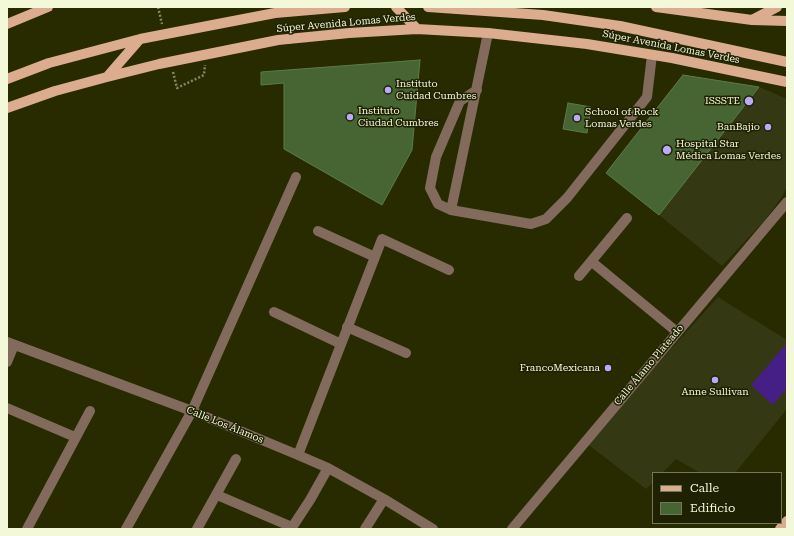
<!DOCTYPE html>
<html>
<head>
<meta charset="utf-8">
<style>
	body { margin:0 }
	#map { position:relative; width:794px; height:536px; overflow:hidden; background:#282b00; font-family:"Roboto Serif",serif }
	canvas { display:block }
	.frame { position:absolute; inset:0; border:8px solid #f3f8d8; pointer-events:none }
	.legend { position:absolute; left:652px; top:472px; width:130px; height:52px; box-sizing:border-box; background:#1e2102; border:1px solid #737758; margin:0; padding:5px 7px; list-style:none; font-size:12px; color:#f3f8d8 }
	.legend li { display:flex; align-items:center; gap:8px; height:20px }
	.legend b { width:20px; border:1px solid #737758 }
</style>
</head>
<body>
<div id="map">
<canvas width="794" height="536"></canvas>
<div class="frame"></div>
<ul class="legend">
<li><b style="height:5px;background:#dcac8e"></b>Calle</li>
<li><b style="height:11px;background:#476533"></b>Edificio</li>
</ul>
</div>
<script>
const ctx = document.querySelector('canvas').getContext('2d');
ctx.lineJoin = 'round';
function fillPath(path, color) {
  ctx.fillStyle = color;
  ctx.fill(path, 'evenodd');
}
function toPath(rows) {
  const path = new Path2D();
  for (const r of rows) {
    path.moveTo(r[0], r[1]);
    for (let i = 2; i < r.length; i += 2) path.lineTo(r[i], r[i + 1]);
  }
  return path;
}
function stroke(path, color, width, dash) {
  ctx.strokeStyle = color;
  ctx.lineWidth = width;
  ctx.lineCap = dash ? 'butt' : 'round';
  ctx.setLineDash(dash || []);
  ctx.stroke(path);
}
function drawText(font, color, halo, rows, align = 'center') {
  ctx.font = font + ' "Roboto Serif",serif';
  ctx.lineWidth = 3;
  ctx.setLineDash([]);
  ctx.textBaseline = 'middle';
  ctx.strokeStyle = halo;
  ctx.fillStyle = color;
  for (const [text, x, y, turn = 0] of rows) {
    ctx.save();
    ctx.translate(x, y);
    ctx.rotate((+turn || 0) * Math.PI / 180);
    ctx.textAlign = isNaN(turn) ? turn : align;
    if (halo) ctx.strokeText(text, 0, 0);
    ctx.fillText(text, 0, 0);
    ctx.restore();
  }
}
const built = toPath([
	[759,87,787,99,787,186,783,195,765,220,722,266,659,215],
	[718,297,787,340,787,409,735,473,700,473,676,459,662,473,653,473,653,482,646,489,586,443]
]);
const green = toPath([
	[786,344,787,345,787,388,773,405,751,385]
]);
const building = toPath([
	[420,60,412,150,382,205,284,149,284,83,261,85,261,72,420,60],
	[683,75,759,87,659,215,606,173,683,75],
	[568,103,591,107,587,133,563,129,568,103]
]);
const path = toPath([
	[158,7,162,24],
	[173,72,177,88,204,75,205,65]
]);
const minor = toPath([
	[477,90,460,101,436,157,430,188,438,204,451,210,531,224,546,219,567,198,647,97,652,55],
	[451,210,488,33],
	[318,231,375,257],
	[592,262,677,332],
	[579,276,627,218],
	[274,312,341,344],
	[347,327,406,353],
	[7,342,192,411,298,455,328,468,384,499,433,529],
	[7,362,14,345],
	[7,408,75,437],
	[298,455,382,239,449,270],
	[217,495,292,527],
	[27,529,90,411],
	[126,529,192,411,296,177],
	[197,529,236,459],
	[291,529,310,500,328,468],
	[365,529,384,499],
	[512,529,787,202]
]);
const major = toPath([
	[396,7,417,29],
	[428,7,543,15,620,26,787,62],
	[656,7,752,20,787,21],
	[752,20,777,7],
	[7,24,48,7],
	[107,77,140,39],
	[7,79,49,63,140,39,275,13,345,7],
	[7,108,55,91,107,77,159,64,278,40,349,33,417,29,488,33,587,44,672,58,787,82],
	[780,529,787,521]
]);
const markers = [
	[388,90,4,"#bbaaf6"],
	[749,101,5,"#bbaaf6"],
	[350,117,4,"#bbaaf6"],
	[577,118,4,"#bbaaf6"],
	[768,127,4,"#bbaaf6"],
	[667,150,5,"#bbaaf6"],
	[608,368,4,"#bbaaf6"],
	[715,380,4,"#bbaaf6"]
];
const streetNames = [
	["Súper Avenida Lomas Verdes",346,23,-5],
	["Súper Avenida Lomas Verdes",671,47,11],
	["Calle Álamo Plateado",649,365,-50],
	["Calle Los Álamos",225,425,22]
];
const poiNames = [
	["Instituto",396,84],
	["Cuidad Cumbres",396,96],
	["ISSSTE",740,101,"right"],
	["Instituto",358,111],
	["Ciudad Cumbres",358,123],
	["School of Rock",585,112],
	["Lomas Verdes",585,124],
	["BanBajio",760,127,"right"],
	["Hospital Star",676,144],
	["Médica Lomas Verdes",676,156],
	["FrancoMexicana",600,368,"right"],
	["Anne Sullivan",715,392,"center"]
];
fillPath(built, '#343813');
fillPath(green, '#451f85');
fillPath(building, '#476533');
stroke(building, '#5c7b48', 1);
stroke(path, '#848862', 2.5, [2, 2]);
stroke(minor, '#826a5c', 10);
stroke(major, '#dcac8e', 10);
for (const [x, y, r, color] of markers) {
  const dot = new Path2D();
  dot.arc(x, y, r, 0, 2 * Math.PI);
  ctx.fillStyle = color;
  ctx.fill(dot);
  stroke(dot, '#1e2102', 1.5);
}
drawText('10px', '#f3f8d8', '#1e2102', streetNames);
drawText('10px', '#f3f8d8', '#1e2102', poiNames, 'left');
</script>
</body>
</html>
